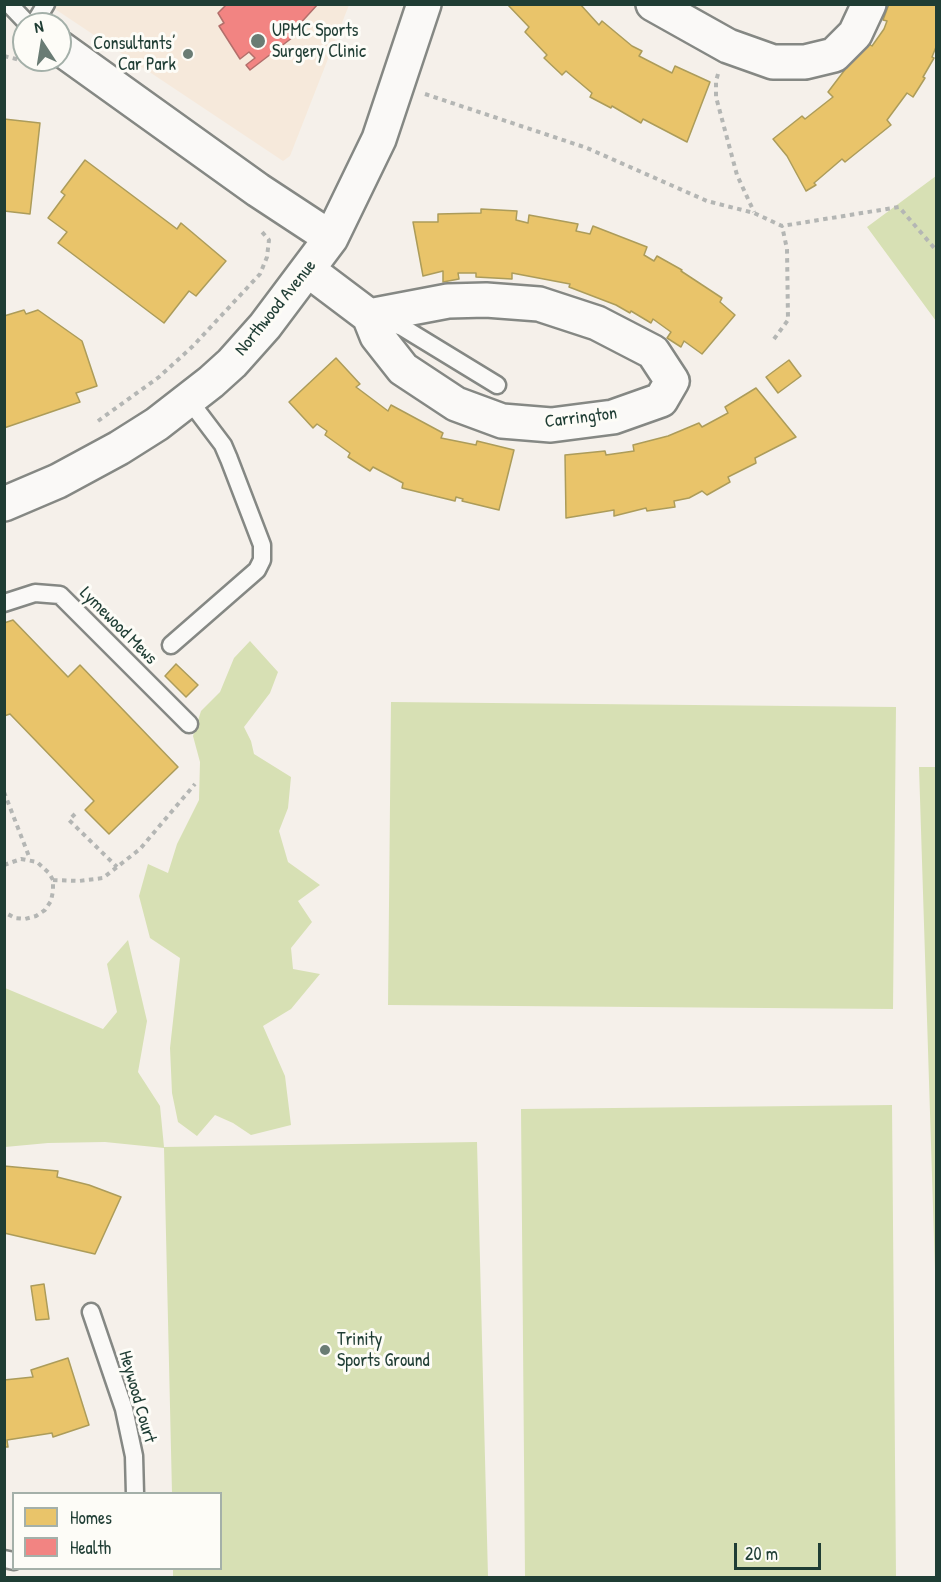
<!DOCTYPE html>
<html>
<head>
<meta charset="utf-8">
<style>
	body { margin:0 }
	#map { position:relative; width:941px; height:1582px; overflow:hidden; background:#f5f0ea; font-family:"Patrick Hand",sans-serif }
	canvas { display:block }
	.frame { position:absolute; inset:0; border:6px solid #1f3d34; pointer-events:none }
	.legend { position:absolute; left:12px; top:1492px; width:210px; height:78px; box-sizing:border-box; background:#fdfcf7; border:2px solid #a4b0a9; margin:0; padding:8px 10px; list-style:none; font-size:18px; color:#1f3d34 }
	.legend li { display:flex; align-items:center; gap:12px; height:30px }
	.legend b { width:30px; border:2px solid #a4b0a9 }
	.north { position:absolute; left:12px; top:12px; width:60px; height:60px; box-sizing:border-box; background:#fdfcf7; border:2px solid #a4b0a9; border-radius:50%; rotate:348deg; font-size:16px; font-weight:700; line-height:24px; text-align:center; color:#1f3d34 }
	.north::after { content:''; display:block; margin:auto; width:21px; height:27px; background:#6a7c74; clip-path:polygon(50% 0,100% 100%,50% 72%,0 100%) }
	.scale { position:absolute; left:734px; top:1543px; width:87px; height:27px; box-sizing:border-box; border:3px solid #1f3d34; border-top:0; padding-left:8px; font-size:18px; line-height:21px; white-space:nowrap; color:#1f3d34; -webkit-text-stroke:4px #fdfcf7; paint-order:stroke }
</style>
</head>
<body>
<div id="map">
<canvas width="941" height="1582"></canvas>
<div class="frame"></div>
<ul class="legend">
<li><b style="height:16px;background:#e9c46a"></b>Homes</li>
<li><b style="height:16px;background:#f28482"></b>Health</li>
</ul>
<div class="north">N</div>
<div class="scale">20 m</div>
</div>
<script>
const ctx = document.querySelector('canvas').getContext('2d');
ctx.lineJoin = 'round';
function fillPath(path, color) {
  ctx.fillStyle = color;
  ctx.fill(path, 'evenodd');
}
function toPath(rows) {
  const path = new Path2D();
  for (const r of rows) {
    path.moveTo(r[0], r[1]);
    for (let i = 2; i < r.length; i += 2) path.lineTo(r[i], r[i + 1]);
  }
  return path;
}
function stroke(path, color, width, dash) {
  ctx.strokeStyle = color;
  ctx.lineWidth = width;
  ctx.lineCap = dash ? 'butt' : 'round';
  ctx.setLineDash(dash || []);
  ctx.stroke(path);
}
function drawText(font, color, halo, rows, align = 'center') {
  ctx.font = font + ' "Patrick Hand",sans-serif';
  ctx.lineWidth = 6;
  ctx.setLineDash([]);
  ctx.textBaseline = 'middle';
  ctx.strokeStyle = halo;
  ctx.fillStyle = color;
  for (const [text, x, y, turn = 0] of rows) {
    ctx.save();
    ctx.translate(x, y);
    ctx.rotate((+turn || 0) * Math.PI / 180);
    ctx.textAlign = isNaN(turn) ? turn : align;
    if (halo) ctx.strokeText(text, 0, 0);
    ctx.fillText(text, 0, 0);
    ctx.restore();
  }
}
const built = toPath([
	[49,5,349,5,290,156,283,161]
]);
const green = toPath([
	[936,176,936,321,867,227],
	[250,641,278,672,270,693,244,727,251,741,254,754,291,777,288,808,279,831,288,862,320,885,298,901,312,922,291,948,293,969,320,974,291,1009,263,1026,285,1076,291,1125,251,1135,233,1123,215,1115,197,1136,178,1122,172,1093,170,1048,180,958,150,938,139,896,148,864,168,873,177,844,199,800,200,762,193,736,201,711,220,692,234,658],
	[391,702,896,707,893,1009,388,1005],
	[919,767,936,767,936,1270,935,1270],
	[128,940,147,1021,138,1072,160,1106,164,1147,477,1142,488,1577,173,1577,173,1569,220,1568,220,1494,172,1493,164,1148,105,1142,48,1143,5,1147,5,988,103,1029,117,1012,107,964],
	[892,1105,896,1577,525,1577,521,1109]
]);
const homes = toPath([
	[507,4,580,4,599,25,602,21,632,46,642,51,639,56,672,73,675,66,710,82,687,142,643,119,641,123,612,106,611,108,590,97,592,93,566,71,562,75,544,58,547,55,525,32,529,27,507,4],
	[889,4,936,4,936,47,932,57,934,58,923,77,925,78,913,97,907,93,887,120,891,125,845,162,842,159,814,183,816,185,806,191,787,156,773,139,802,116,805,119,833,97,828,92,866,42,872,46,884,29,887,21,883,20,889,4],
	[4,119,40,123,30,214,4,211,4,119],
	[85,160,177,229,181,223,226,261,196,296,189,291,164,323,58,243,67,232,48,218,65,195,61,192,85,160],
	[481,209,517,211,516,220,528,223,529,215,578,224,576,231,590,234,593,226,647,247,644,255,654,261,657,256,682,270,681,271,722,298,720,302,735,315,702,354,684,341,681,347,667,338,671,332,653,319,651,323,631,311,630,313,616,305,569,287,570,284,512,273,512,279,476,277,476,273,458,273,459,279,443,282,443,271,423,276,413,222,438,222,438,214,481,213,481,209],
	[24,310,26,314,38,310,82,341,97,386,76,393,80,402,4,428,4,316,24,310],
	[336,358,360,384,356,387,388,411,391,405,443,433,441,438,476,445,477,441,514,450,499,510,462,501,463,499,456,497,455,501,402,488,403,483,373,467,370,471,348,457,350,453,325,435,327,431,317,424,313,428,289,402,336,358],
	[789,360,801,376,778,393,766,377,789,360],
	[756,388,796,437,755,458,756,463,728,477,730,482,707,495,702,491,689,498,674,501,675,507,647,511,646,508,614,516,614,510,566,518,565,455,605,451,606,455,634,451,633,445,668,436,699,423,702,427,728,413,725,407,756,388],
	[13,620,68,677,80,665,178,767,109,834,85,810,94,801,10,714,4,716,4,623,13,620],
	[176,664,198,685,186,697,165,676,176,664],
	[4,1166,58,1171,57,1177,89,1185,121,1197,95,1254,4,1233,4,1166],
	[44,1284,49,1319,36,1320,31,1286,44,1284],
	[68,1358,89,1425,53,1437,52,1433,7,1440,8,1447,4,1447,4,1380,33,1377,31,1370,68,1358]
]);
const health = toPath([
	[227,4,318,4,297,27,301,31,250,70,246,65,255,58,249,52,240,59,219,26,224,23,218,13,227,4]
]);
const path = toPath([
	[4,56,20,60,24,48],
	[718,74,716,81,716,97,737,175,754,212],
	[425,94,587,148,707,201,754,213,782,226,899,207,936,250],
	[774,339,788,320,787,249,782,226],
	[98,421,159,377,193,346,260,274,267,257,269,240,262,232],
	[4,792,30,859],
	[75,814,69,820,117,867],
	[4,865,21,859,37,862,49,873,53,880,53,891,51,901,45,910,36,916,25,919,15,918,4,912],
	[53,880,79,881,103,878,140,849,195,784]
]);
const service = toPath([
	[9,4,28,24],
	[34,24,46,4],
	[381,327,390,323,402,327,497,385],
	[4,603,35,593,60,595,189,724],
	[171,645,257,570,262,560,262,545,229,459,223,445,189,400],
	[91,1312,124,1409,134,1456,135,1494],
	[4,1559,14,1561]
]);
const minor = toPath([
	[653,4,728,46,773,62,805,62,834,55,855,34,869,4],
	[60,48,258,190,331,238],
	[308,270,369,316,377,336,403,369,456,404,502,421,551,425,613,417,661,400,672,381,653,352,597,323,539,304,486,300,448,301,369,316],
	[4,504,58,481,119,448,157,424,211,382,232,363,265,326,331,238,379,139,424,4]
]);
const markers = [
	[258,41,8,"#6a7c74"],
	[188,54,6,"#6a7c74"],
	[325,1350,6,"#6a7c74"]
];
const poiNames = [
	["UPMC Sports",272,31],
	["Surgery Clinic",272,52],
	["Consultants’",176,44,"right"],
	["Car Park",176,65,"right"],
	["Trinity",337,1340],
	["Sports Ground",337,1361]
];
const streetNames = [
	["Northwood Avenue",276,308,-51],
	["Carrington",581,418,-7],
	["Lymewood Mews",118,626,45],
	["Heywood Court",137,1397,74]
];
fillPath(built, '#f6e9db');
fillPath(green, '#d7e0b4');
fillPath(homes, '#e9c46a');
stroke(homes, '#ac9c5a', 1.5);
fillPath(health, '#f28482');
stroke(health, '#b36f6b', 1.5);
stroke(service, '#858884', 21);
stroke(minor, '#858884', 38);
stroke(path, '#b4b6b4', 4, [4.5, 4.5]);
stroke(service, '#faf9f7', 16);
stroke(minor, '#faf9f7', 33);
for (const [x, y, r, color] of markers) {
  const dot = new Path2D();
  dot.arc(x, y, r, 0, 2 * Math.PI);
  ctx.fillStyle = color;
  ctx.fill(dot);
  stroke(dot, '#fdfcf7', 2);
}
drawText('18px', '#1f3d34', '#fdfcf7', poiNames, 'left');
drawText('18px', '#1f3d34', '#fdfcf7', streetNames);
</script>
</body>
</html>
